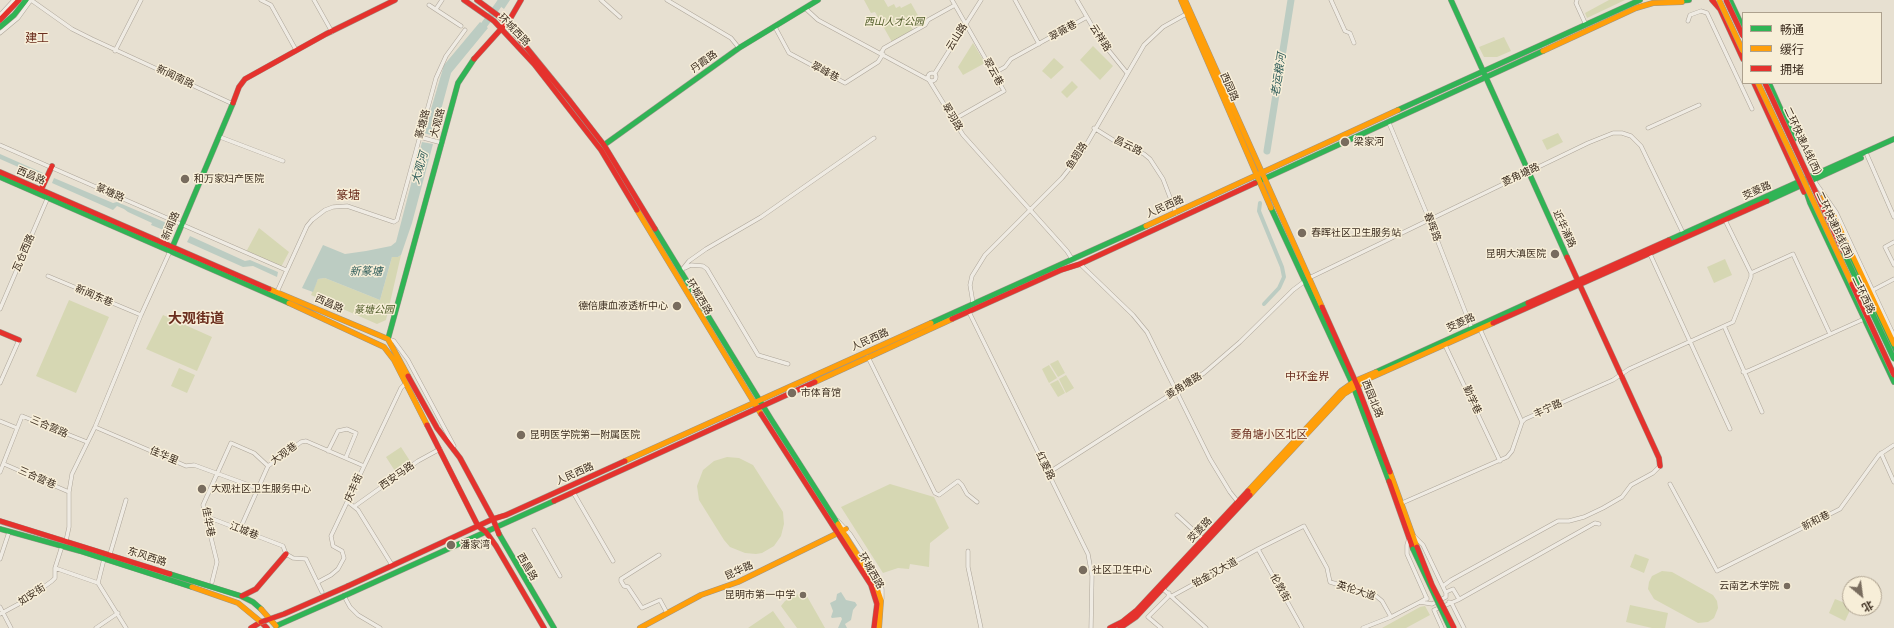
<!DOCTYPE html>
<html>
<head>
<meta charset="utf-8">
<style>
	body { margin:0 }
	#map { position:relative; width:1894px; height:628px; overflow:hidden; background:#e7e0d1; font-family:Bitter,"Noto Sans SC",serif }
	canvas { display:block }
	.legend { position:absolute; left:1742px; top:12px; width:140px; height:72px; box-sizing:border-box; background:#f7eed8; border:1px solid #ada18e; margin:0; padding:5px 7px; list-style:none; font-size:12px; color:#3d2e20 }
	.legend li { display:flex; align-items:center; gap:8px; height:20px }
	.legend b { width:20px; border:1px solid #ada18e }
	.north { position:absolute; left:1842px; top:576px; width:40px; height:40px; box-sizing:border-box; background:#f7eed8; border:1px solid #ada18e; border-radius:50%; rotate:151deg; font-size:11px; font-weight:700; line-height:16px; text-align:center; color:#3d2e20 }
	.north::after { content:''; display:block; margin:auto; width:14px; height:18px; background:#786c5e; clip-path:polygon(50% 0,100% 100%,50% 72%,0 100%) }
</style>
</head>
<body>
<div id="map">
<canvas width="1894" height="628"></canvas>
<ul class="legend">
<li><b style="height:5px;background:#30b455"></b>畅通</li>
<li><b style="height:5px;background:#ff9f0a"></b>缓行</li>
<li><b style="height:5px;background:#e5322d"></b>拥堵</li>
</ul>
<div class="north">北</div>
</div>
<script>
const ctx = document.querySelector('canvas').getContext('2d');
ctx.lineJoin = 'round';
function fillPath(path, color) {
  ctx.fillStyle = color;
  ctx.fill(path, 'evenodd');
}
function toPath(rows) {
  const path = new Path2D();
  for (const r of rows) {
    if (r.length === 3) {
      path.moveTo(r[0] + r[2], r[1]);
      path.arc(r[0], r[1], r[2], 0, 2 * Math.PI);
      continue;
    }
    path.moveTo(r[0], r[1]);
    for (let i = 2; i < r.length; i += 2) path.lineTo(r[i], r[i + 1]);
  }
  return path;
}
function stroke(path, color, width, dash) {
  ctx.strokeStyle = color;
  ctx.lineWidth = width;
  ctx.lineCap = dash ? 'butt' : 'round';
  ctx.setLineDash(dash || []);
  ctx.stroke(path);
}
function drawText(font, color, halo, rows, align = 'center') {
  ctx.font = font + ' Bitter,"Noto Sans SC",serif';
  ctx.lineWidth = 3;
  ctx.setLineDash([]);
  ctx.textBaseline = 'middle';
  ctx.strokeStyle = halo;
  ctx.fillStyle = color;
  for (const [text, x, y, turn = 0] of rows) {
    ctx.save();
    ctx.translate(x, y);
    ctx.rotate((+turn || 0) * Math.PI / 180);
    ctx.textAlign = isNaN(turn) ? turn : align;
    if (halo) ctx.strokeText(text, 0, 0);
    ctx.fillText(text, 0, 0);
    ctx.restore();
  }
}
const green = toPath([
	[864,0,884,0,888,7,894,4,896,8,900,6,901,8,911,3,920,19,910,24,913,30,892,42,875,12,871,13],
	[1609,0,1625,0,1587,18,1585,13],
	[1504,37,1511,51,1497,57,1484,57,1479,47],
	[973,43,985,63,963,75,958,67],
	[1093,46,1113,66,1100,80,1080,60],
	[1054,58,1064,67,1051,79,1042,71],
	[1072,81,1078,87,1067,98,1061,92],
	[1558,133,1563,142,1547,150,1542,140],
	[259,228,289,252,281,267,246,252],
	[401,255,386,320,377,324,311,295,318,279,325,278,380,300,392,257,398,257],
	[1725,259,1732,275,1714,283,1707,267],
	[69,300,109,317,76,393,36,376],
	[163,315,212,337,197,371,146,349],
	[1058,360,1065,373,1058,377,1050,364],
	[1049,365,1057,378,1049,383,1042,369],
	[179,368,195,375,187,393,171,386],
	[1066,375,1074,388,1066,393,1059,379],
	[1058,380,1065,393,1058,397,1050,384],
	[401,447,410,461,395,471,386,457],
	[727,457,739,458,753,465,783,512,784,524,781,536,774,546,762,553,756,554,745,553,730,547,724,540,699,500,697,486,703,470,714,461],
	[890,484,934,497,949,528,930,543,929,567,910,564,909,569,898,568,883,573,841,507],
	[1635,554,1649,559,1644,573,1630,567],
	[1662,571,1672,572,1713,595,1717,601,1718,608,1714,618,1708,622,1698,623,1654,599,1648,589,1649,582,1652,576],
	[804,591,825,628,797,628,781,606,785,601],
	[1835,599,1850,605,1851,608,1845,621,1829,613],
	[1630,605,1668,613,1665,628,1652,628,1626,622],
	[1425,606,1430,615,1406,628,1382,628,1420,607],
	[773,611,785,628,748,628]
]);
const water = toPath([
	[498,0,510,0,504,9,496,3],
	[480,22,488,28,451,73,434,136,424,133,444,65],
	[422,142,433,144,412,223,401,255,398,257,392,257,380,300,325,278,318,279,313,292,302,288,323,245,345,254,366,251,391,246,396,242],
	[0,154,43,173,41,177,0,159],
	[54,178,113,203,117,202,169,224,166,231,151,225,152,223,128,212,124,209,117,206,113,210,52,183],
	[190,236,245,261,250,260,278,272,277,277,253,266,243,267,187,242],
	[841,592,846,600,855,602,857,605,853,610,851,620,845,624,847,628,838,628,842,619,841,617,832,618,831,617,833,611,830,603,836,600,837,594]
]);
const canal = toPath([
	[1260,203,1259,211,1282,267,1284,277,1279,288,1264,304]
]);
const river = toPath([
	[479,32,502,0],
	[1267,151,1291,0]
]);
const street = toPath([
	[31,0,72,29,92,39,233,104],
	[261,0,271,5,296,50],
	[314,0,332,32],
	[601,0,620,17],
	[667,0,731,38,739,48],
	[952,0,1004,91,953,120],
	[1015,0,1039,44],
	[1077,0,1101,41,1127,73],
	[1331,0,1345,31,1350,33,1354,43],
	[1577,0,1576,3,1586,25],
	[429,5,461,26],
	[436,9,442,0],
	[806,9,818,20,929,80,963,135,1067,251,1072,259],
	[0,15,14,0],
	[1688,21,1690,15,1701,11,1707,13,1752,109],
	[775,27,789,53,845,83,878,62,883,54],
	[0,33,18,18,31,0],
	[115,51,141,0],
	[881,53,884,48,925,25,928,20,955,5],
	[935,73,981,0],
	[994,73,1005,67,1011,59,1087,17],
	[932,77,4],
	[1389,123,1429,219,1472,329],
	[1094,128,1118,143,1144,154,1150,159,1163,179,1176,213],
	[1648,128,1699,105],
	[220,137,283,161],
	[420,137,442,143],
	[0,145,286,270],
	[1867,155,1894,217],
	[1813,179,1836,212,1894,336],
	[1894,242,1885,247,1894,265],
	[1650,254,1730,429],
	[1080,264,1133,315,1147,332,1210,459,1230,492,1238,502],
	[685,268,691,265,703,266,707,269,758,355,788,364],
	[681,271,689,261,706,249,761,217,874,138],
	[1751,273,1793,254,1830,334],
	[48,276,141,315],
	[1309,278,1588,143,1613,133,1622,133,1631,136,1641,146,1684,235],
	[1873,290,1894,279],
	[277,292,307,226,312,220,325,210,333,207,347,206,394,222,397,220,436,78,446,56,465,30],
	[973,303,970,285,972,276,985,255,1062,178,1081,154,1144,45,1163,27,1188,13],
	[0,309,48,197],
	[969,312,1088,554,1092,576,1091,628],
	[1479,327,1522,422],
	[1725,328,1762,412],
	[388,339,394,341,408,360,454,446],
	[1444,343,1500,461],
	[868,357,935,493,939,495,958,481,962,485,967,494,977,502],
	[1743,372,1748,371,1864,319],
	[0,383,19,340],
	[0,421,17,428],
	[95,427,186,466,194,465,257,488],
	[328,451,338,431,347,429,356,433,346,457],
	[1881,453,1894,482],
	[4,464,69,492],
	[0,472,22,416,87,442],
	[1048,473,1204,373,1240,342,1293,290,1305,281],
	[1670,484,1717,571,1840,509,1879,455,1894,445],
	[573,492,613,561],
	[348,502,358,510,392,565],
	[1402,503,1507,457,1512,451,1522,422,1525,419,1613,380,1629,369,1733,322,1751,277,1751,273,1725,220],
	[355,506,418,461,440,449],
	[1177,515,1203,539],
	[205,516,283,546,286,554,293,558,306,559,322,592],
	[838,521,850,534,878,577,882,589,882,599],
	[240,529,268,466,301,442,306,441,364,466],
	[534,530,560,576],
	[1414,536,1423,545,1446,593,1446,597,1432,604,1420,602,1427,598],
	[1409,538,1407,545,1407,554,1427,599],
	[66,541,69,527,69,492,72,474,95,427,141,315,171,249],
	[1258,549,1302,628],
	[968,551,968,567,981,628],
	[110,554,126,500],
	[659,555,621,579,621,581,624,586,628,587,642,608,660,600,667,613],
	[0,559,9,532],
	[104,559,98,583,126,628],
	[55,568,98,583],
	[212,582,217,562,203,505,231,443,254,453,268,466],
	[318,582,331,575,338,569,344,558,342,551,333,546,331,536,401,388,406,383],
	[1443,586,1451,580,1558,521,1569,521,1584,517,1603,508,1622,497,1631,485,1653,473,1660,466],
	[1162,588,1206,628],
	[1446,592,1453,589,1459,599],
	[344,596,350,607,358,615,380,628],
	[1172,596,1258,549,1304,526,1327,568,1330,582,1376,596,1382,601,1391,617],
	[1449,602,1452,604,1464,628],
	[0,607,11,628],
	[0,614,26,600,52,581,55,578,55,568,62,546],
	[96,628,118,613],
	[1161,628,1148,617,1168,597,1169,593],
	[1363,628,1391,617,1420,602],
	[1442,628,1434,610,1458,600,1595,523,1599,524]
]);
const fast = toPath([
	[1451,0,1567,257],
	[1730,0,1743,28],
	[1679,1,1689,0],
	[0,27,14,15,26,0],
	[1769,83,1794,139],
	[1398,110,1640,0],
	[604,145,739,48,818,0],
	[0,177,289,303],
	[1255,183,1543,51],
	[1805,188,1810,203,1894,382],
	[1767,201,1861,158],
	[1271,208,1352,383,1389,481],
	[1835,226,1894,351],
	[655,229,771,419,838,524],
	[1669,240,1894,139],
	[172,248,233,103],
	[931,323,1146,226],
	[388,339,458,83,474,59],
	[1376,372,1528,303],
	[0,529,80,551,192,587],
	[499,534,554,628],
	[170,574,241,596,253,602,261,609],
	[344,596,554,501]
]);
const slow = toPath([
	[1181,0,1271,208],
	[1185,0,1322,307],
	[1543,51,1636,8,1653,3,1682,2],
	[1822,198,1834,216,1894,344],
	[637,210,761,414],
	[1146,226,1398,110],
	[269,289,388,339,408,376],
	[289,303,384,347,394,360,427,425],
	[815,382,952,319],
	[625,461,931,323],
	[1390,472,1417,547],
	[1248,491,1341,391,1355,381,1376,372],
	[1250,495,1344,394,1370,378,1493,323],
	[838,524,875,583,881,600,879,628],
	[640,628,701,595,738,582,846,529]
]);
const jam = toPath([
	[464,0,494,21,534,64,601,150,637,210],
	[477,0,500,17,513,31,570,101,604,145,655,229],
	[1712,0,1720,9,1743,59],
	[0,20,19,0],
	[474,59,510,19,521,0],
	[1754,83,1804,192],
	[233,103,239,87,245,79,326,34,395,0],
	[0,172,269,289],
	[41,190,52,166],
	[1567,257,1659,458,1660,466],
	[1528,303,1669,240],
	[1322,307,1357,385,1390,472],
	[952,319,1061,270,1080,264,1255,183],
	[1493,323,1767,201],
	[0,332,19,340],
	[408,376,437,428,460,458,493,519,499,534],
	[761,414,871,585,877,604,874,628],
	[427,425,478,526,486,532,496,546,544,628],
	[1389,481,1413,549],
	[554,501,815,382],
	[0,521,170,574],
	[348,586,493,519,506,515,625,461],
	[242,596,256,589,286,554],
	[261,622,267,628],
	[251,628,261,622],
	[1110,628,1122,622,1137,610,1248,491],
	[1120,628,1136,617,1250,495]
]);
const fastBridge = toPath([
	[1843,251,1894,359],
	[1413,549,1450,628],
	[276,626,344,596]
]);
const slowBridge = toPath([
	[1719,0,1743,51],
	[1758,83,1852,284],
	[192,587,238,603,261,622],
	[261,609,276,626]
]);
const jamBridge = toPath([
	[1726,0,1743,36],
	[1765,83,1843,251],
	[1852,284,1894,375],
	[1417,547,1432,585,1454,628],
	[261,622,284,614,348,586]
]);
const markers = [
	[1345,142,5,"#786c5e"],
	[185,179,5,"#786c5e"],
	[1302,233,5,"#786c5e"],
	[1555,254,5,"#786c5e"],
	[677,306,5,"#786c5e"],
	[792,393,5,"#786c5e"],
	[521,435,5,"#786c5e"],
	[202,489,5,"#786c5e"],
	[451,545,5,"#786c5e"],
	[1083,570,5,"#786c5e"],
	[1787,586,4,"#786c5e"],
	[803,595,4,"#786c5e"]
];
const parkNames = [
	["西山人才公园",894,22],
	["篆塘公园",374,310]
];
const streetNames = [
	["环城西路",514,30,46],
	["翠薇巷",1063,31,-29],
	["云山路",957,37,-58],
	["云祥路",1100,38,57],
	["丹霞路",704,62,-36],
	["翠峰巷",825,72,28],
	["翠云巷",993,72,61],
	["新闻南路",175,77,25],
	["西园路",1229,87,66],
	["翠羽路",952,117,59],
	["大观路",438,123,-75],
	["篆塘路",423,124,-75],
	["二环快速A线(西)",1802,141,65],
	["昌云路",1128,146,26],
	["鱼翅路",1077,156,-57],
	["菱角塘路",1521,175,-25],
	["西昌路",31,176,23],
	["茭菱路",1757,191,-24],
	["篆塘路",110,193,24],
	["人民西路",1165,207,-24],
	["二环快速B线(西)",1834,225,65],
	["新闻路",171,226,-67],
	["春晖路",1432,227,69],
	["近华浦路",1564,229,65],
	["瓦仓西路",24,253,-67],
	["二环西路",1863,295,65],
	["新闻东巷",94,296,23],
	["环城西路",699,297,59],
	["西昌路",329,304,24],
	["茭菱路",1461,323,-25],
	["人民西路",870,340,-24],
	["菱角塘路",1184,386,-32],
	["西园北路",1372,399,68],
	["勤学巷",1472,400,65],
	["丰宁路",1548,409,-24],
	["三合营路",49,427,23],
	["大观巷",284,454,-36],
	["佳华里",164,456,23],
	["红菱路",1045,466,64],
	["人民西路",575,474,-24],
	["西安马路",397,476,-35],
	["三合营巷",37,478,24],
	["庆丰街",354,488,-66],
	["新和巷",1816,521,-27],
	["佳华巷",208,522,79],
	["茭菱路",1200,530,-47],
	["江城巷",244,531,21],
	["东风西路",147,557,18],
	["西昌路",527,567,60],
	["昆华路",739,571,-24],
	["环城西路",871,571,60],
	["铂金汉大道",1215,573,-29],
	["伦敦街",1280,588,61],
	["英伦大道",1356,591,18],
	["如安街",32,595,-33]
];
const poiNames = [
	["梁家河",1354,142],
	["和万家妇产医院",194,179],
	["春晖社区卫生服务站",1311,233],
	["昆明大滇医院",1546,254,"right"],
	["德倍康血液透析中心",668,306,"right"],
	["市体育馆",801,393],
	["昆明医学院第一附属医院",530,435],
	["大观社区卫生服务中心",211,489],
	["潘家湾",460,545],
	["社区卫生中心",1092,570],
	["云南艺术学院",1779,586,"right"],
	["昆明市第一中学",795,595,"right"]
];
const waterNames = [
	["老运粮河",1279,75,-81],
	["大观河",420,168,-74],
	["新篆塘",366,272]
];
const neighbourhoodNames = [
	["中环金界",1307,377],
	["菱角塘小区北区",1269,435]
];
const quarterNames = [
	["建工",37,39],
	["篆塘",348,196]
];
const districtNames = [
	["大观街道",196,319]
];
fillPath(green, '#d6d7b3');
fillPath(water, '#bcccc2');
stroke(canal, '#bcccc2', 4);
stroke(river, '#bcccc2', 7);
stroke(street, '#ada599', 4.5);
stroke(fast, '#9c958a', 6);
stroke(slow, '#9c958a', 6);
stroke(jam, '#9c958a', 6);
stroke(street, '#efebe3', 3.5);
stroke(fast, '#30b455', 5);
stroke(slow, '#ff9f0a', 5);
stroke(jam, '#e5322d', 5);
stroke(fastBridge, '#9c958a', 6, []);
stroke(slowBridge, '#9c958a', 6, []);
stroke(jamBridge, '#9c958a', 6, []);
stroke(fastBridge, '#30b455', 5);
stroke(slowBridge, '#ff9f0a', 5);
stroke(jamBridge, '#e5322d', 5);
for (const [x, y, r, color] of markers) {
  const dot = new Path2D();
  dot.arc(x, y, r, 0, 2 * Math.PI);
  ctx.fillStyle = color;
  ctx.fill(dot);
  stroke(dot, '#f7eed8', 1.5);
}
drawText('italic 10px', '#4d5a26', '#f7eed8', parkNames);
drawText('10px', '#3d2e20', '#f7eed8', streetNames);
drawText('10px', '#3d2e20', '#f7eed8', poiNames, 'left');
drawText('italic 11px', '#2f5d5a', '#f7eed8', waterNames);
drawText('11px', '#6b2e1e', '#f7eed8', neighbourhoodNames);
drawText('12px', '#6b2e1e', '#f7eed8', quarterNames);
drawText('bold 14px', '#6b2e1e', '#f7eed8', districtNames);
</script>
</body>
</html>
